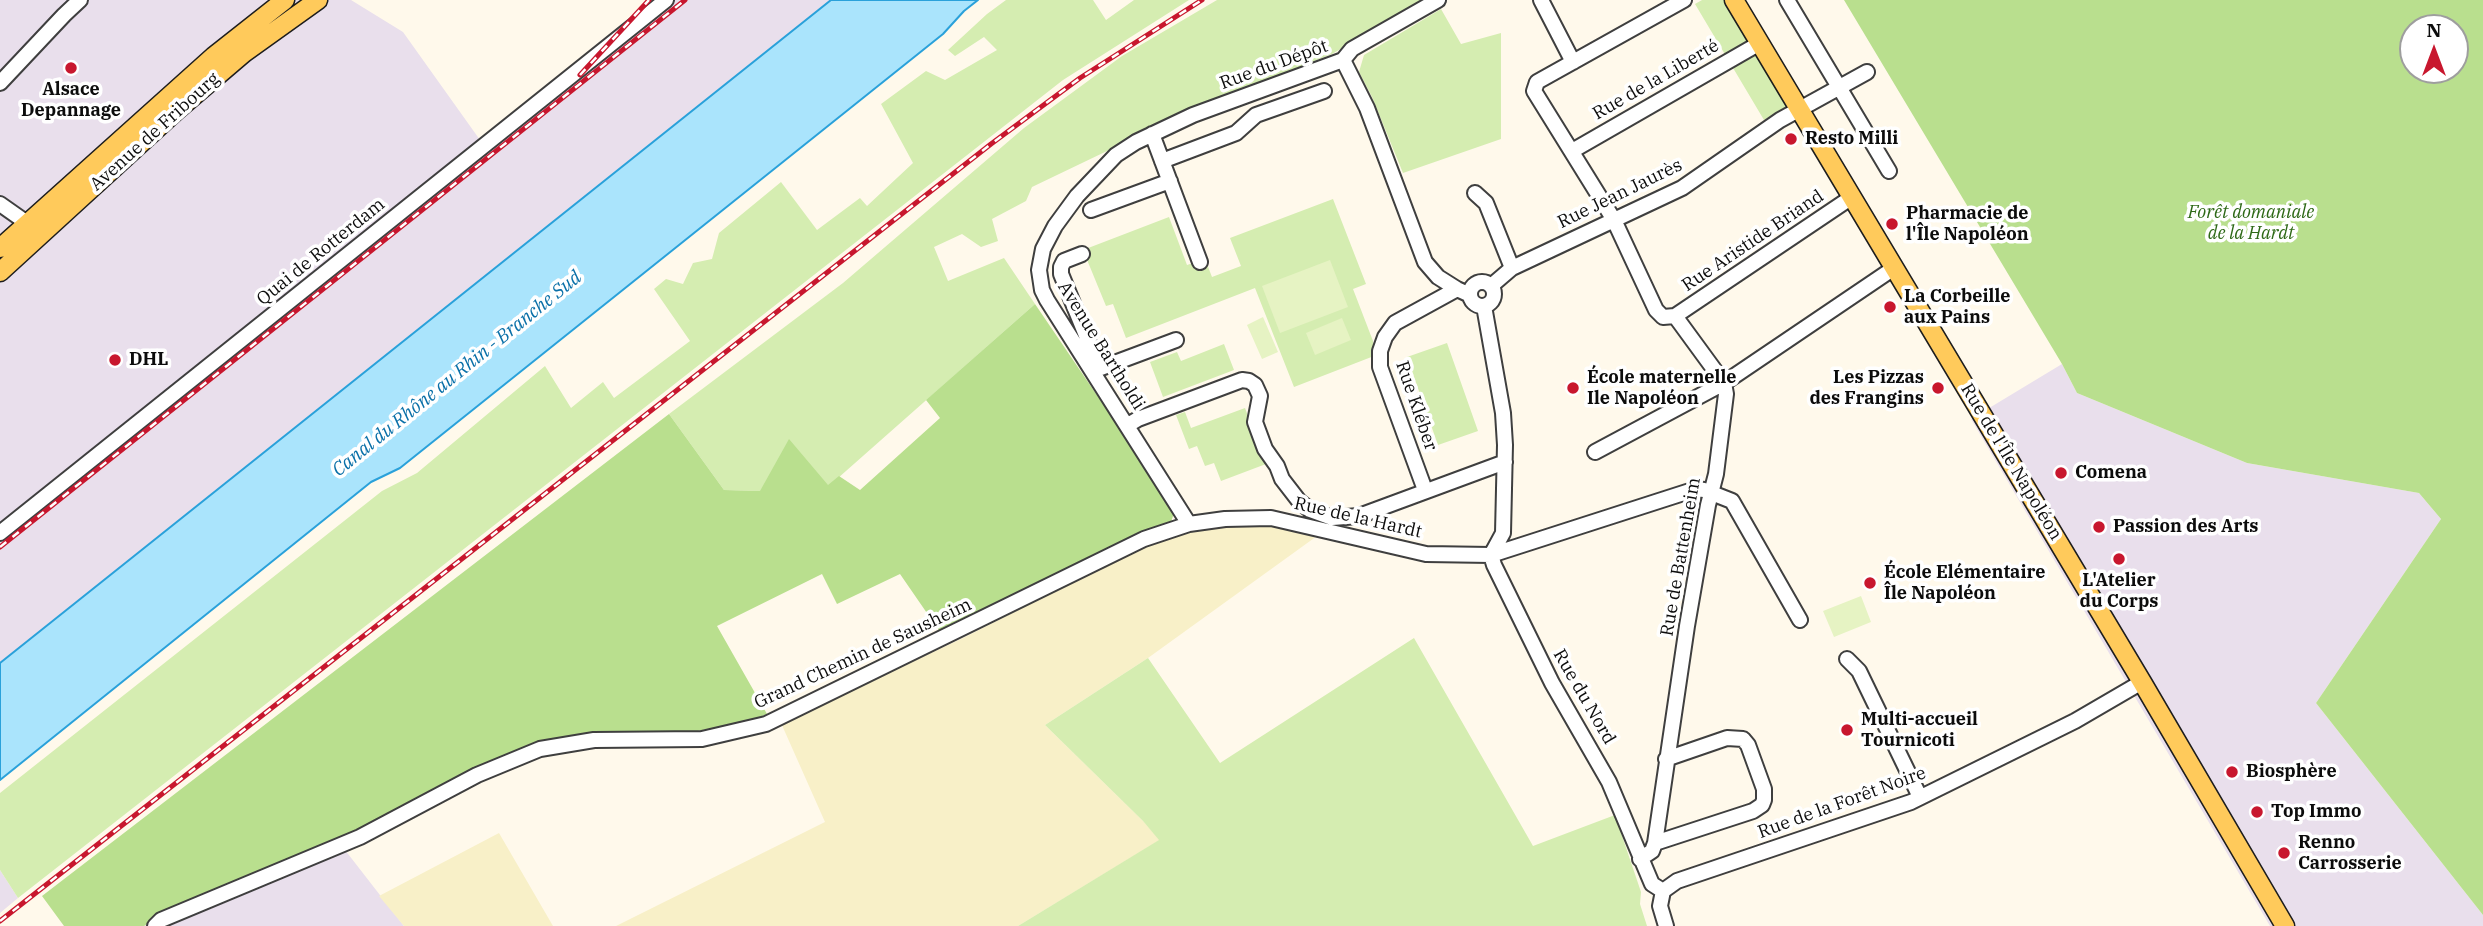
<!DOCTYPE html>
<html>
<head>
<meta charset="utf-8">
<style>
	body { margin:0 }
	#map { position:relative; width:2483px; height:926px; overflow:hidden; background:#fff9eb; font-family:"IBM Plex Serif",serif }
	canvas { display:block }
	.north { position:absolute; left:2399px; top:14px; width:70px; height:70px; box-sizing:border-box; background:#fff; border:2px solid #9e9e9e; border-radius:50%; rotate:0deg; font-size:19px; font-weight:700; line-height:28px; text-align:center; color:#0c0c0c }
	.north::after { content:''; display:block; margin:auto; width:24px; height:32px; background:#c8172e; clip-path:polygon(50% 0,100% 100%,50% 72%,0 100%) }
</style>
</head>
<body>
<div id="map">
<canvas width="2483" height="926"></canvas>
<div class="north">N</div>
</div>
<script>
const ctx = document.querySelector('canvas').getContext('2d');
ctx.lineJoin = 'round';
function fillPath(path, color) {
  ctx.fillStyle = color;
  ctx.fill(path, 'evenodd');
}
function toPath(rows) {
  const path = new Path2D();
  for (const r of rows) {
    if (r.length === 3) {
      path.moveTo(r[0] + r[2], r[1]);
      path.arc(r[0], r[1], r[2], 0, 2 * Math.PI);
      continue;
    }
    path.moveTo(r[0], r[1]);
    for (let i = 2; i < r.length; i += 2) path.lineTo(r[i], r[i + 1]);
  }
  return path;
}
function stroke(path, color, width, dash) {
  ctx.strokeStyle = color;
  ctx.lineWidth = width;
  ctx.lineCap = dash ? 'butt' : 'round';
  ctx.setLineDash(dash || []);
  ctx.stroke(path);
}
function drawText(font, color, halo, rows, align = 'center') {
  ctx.font = font + ' "IBM Plex Serif",serif';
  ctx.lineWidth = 7;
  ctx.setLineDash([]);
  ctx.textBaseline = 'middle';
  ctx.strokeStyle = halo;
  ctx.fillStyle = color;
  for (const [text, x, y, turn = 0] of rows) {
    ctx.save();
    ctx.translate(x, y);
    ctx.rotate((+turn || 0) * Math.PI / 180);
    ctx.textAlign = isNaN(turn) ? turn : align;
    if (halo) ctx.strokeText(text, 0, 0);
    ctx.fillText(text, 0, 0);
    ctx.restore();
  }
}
const industrial = toPath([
	[0,0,351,0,403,32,480,140,651,0,831,0,0,663],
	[2062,364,2077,393,2247,463,2419,493,2441,519,2316,703,2483,915,2483,926,2270,926,1971,419],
	[338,841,404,926,144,926,160,917],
	[0,870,18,898,0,913]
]);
const farmland = toPath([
	[1255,523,1317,536,1148,658,1045,725,1143,821,1160,840,1018,926,616,926,825,822,781,723,963,638,1146,545,1188,529],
	[499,833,553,926,404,926,379,896]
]);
const green = toPath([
	[1006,0,1093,0,1106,20,1134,0,1189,0,1063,80,18,898,0,870,0,793,382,491,417,473,545,366,571,408,603,382,614,398,690,341,654,289,666,279,683,284,693,263,712,259,719,233,781,182,817,230,860,198,867,206,913,163,881,104,926,71,945,80,997,50,984,37,955,56,948,50,987,14],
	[1217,0,1424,0,1332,54,1203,105,1032,187,1026,201,992,219,998,241,981,247,962,234,934,247,948,281,1004,258,1035,304,829,486,760,491,724,490,669,414,843,283,1024,128,1122,56],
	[1702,0,1725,0,1787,106,1764,120,1695,4],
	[1441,9,1461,44,1501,33,1501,139,1403,173,1372,97,1359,72,1364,55],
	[1333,199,1366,284,1353,289,1373,341,1374,356,1294,387,1255,288,1126,338,1113,304,1106,306,1083,250,1169,217,1187,265,1205,259,1212,277,1241,266,1230,238],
	[1447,343,1478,431,1438,445,1407,357],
	[1224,344,1234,370,1163,397,1150,362,1177,352,1181,361],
	[1245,408,1266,464,1221,481,1214,463,1205,466,1197,446,1189,449,1176,415,1185,412,1191,428],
	[1414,638,1533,846,1615,815,1641,892,1640,904,1647,926,1018,926,1159,840,1143,821,1045,725,1148,658,1220,763]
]);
const forest = toPath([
	[1844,0,2483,0,2483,915,2316,703,2441,519,2419,493,2247,463,2077,393,2062,364],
	[2455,28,2455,70,2413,70,2413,28],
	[1035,304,1175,510,1171,522,940,632,900,574,837,604,822,574,717,626,767,714,747,722,692,732,583,735,468,772,338,841,160,917,144,926,64,926,42,896,669,414,724,490,760,491,789,439,828,485,839,476,860,490,940,418,926,400]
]);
const pitch = toPath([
	[1330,260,1348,307,1280,333,1262,286],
	[1263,317,1278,352,1262,359,1247,325],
	[1342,318,1351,340,1315,355,1306,333],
	[1861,596,1871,622,1834,637,1823,611]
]);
const water = toPath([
	[831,0,978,0,964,11,943,34,400,468,371,482,0,780,0,663,831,0]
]);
const minor = toPath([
	[1541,0,1573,62],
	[1787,0,1889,171],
	[1343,60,1367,108,1425,262,1438,277,1457,289,1470,295],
	[0,83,64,15,80,0],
	[1152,134,1200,262],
	[1572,151,1760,43],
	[1162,161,1236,133,1256,115,1324,91],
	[1475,193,1486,203,1512,268],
	[0,204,27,223],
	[1091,210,1170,181],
	[1082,254,1064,261,1061,267,1061,274,1099,367],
	[1482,294,12],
	[1491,286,1512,268,1682,188,1780,120,1867,72],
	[1484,306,1503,413,1505,445,1503,533,1491,555,1494,565,1552,683,1609,782,1652,884,1663,891],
	[1675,316,1852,197],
	[1093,371,1176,340],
	[1128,425,1138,419,1242,380,1249,381,1255,385,1260,396,1255,422,1265,449,1277,466,1282,479,1299,501,1310,510,1332,518,1359,516,1505,462],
	[1595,452,1724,383,1675,316,1663,317,1656,310,1614,220,1534,91,1537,82,1684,0],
	[1425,490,1380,367,1380,351,1385,337,1395,323,1457,289],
	[1189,524,1047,300,1042,290,1039,270,1043,249,1055,226,1077,196,1116,155,1136,142,1193,115,1343,60,1352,49,1438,0],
	[0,533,666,0],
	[1847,659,1859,671,1920,797],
	[1655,843,1753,811,1762,805,1764,800,1764,789,1748,745,1743,739,1727,738,1666,759],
	[1640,859,1652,851,1655,843,1687,626,1708,505,1716,474,1726,394,1724,383,1894,268],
	[1663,891,1677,881,1911,802,2075,721,2142,682],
	[1663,891,1660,906,1666,926],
	[155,926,161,920,360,837,477,775,540,749,594,740,702,739,766,724,1144,539,1189,524,1225,519,1271,518,1426,554,1491,555,1696,489,1704,490,1732,501,1800,620]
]);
const major = toPath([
	[1734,0,2142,682,2285,926],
	[0,248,214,56,285,0],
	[0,272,176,111,244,53,318,0]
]);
const rail = toPath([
	[580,75,649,0],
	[0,547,685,0],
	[0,921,991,144,1080,78,1202,0]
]);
const markers = [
	[71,68,7,"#c8172e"],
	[1791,139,7,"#c8172e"],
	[1892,224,7,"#c8172e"],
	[1890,307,7,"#c8172e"],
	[115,360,7,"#c8172e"],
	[1573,388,7,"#c8172e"],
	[1938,388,7,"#c8172e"],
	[2061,473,7,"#c8172e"],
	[2099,527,7,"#c8172e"],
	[2119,559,7,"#c8172e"],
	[1870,583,7,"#c8172e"],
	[1847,730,7,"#c8172e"],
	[2232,772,7,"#c8172e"],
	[2257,812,7,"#c8172e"],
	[2284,853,7,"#c8172e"]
];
const streetNames = [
	["Rue du Dépôt",1274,65,-20],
	["Rue de la Liberté",1656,80,-30],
	["Avenue de Fribourg",155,132,-42],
	["Rue Jean Jaurès",1620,194,-26],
	["Rue Aristide Briand",1753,241,-34],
	["Quai de Rotterdam",321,252,-39],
	["Avenue Bartholdi",1101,346,58],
	["Rue Kléber",1416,406,71],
	["Rue de l'Île Napoléon",2011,462,59],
	["Rue de la Hardt",1358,518,13],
	["Rue de Battenheim",1681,557,-80],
	["Grand Chemin de Sausheim",863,654,-25],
	["Rue du Nord",1584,697,60],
	["Rue de la Forêt Noire",1842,803,-20]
];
const poiNames = [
	["Alsace",71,90,"center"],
	["Depannage",71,111,"center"],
	["Resto Milli",1805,139],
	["Pharmacie de",1906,214],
	["l'Île Napoléon",1906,235],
	["La Corbeille",1904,297],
	["aux Pains",1904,318],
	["DHL",129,360],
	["École maternelle",1587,378],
	["Ile Napoléon",1587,399],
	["Les Pizzas",1924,378,"right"],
	["des Frangins",1924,399,"right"],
	["Comena",2075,473],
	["Passion des Arts",2113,527],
	["École Elémentaire",1884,573],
	["Île Napoléon",1884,594],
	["L'Atelier",2119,581,"center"],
	["du Corps",2119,602,"center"],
	["Multi-accueil",1861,720],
	["Tournicoti",1861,741],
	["Biosphère",2246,772],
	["Top Immo",2271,812],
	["Renno",2298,843],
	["Carrosserie",2298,864]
];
const parkNames = [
	["Forêt domaniale",2251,213],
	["de la Hardt",2251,234]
];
const waterNames = [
	["Canal du Rhône au Rhin - Branche Sud",457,374,-39]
];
fillPath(industrial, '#e9dfec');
fillPath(farmland, '#f8f0c8');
fillPath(green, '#d5edb1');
fillPath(forest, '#b9df8e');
fillPath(pitch, '#e6f3c3');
fillPath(water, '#aae4fc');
stroke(water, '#2aa1da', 2);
stroke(minor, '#3f3f3f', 18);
stroke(major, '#1d1d1d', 21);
stroke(minor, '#fff', 14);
stroke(major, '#ffca5b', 18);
stroke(rail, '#c8172e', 5);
stroke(rail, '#fff', 2.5, [8]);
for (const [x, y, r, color] of markers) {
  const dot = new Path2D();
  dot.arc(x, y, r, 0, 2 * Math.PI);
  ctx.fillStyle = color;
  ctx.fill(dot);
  stroke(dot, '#fff', 2.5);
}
drawText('18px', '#0c0c0c', '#fff', streetNames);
drawText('bold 18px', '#0c0c0c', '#fff', poiNames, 'left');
drawText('italic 18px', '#2e6917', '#fff', parkNames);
drawText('italic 19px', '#0a70a8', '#fff', waterNames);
</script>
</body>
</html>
